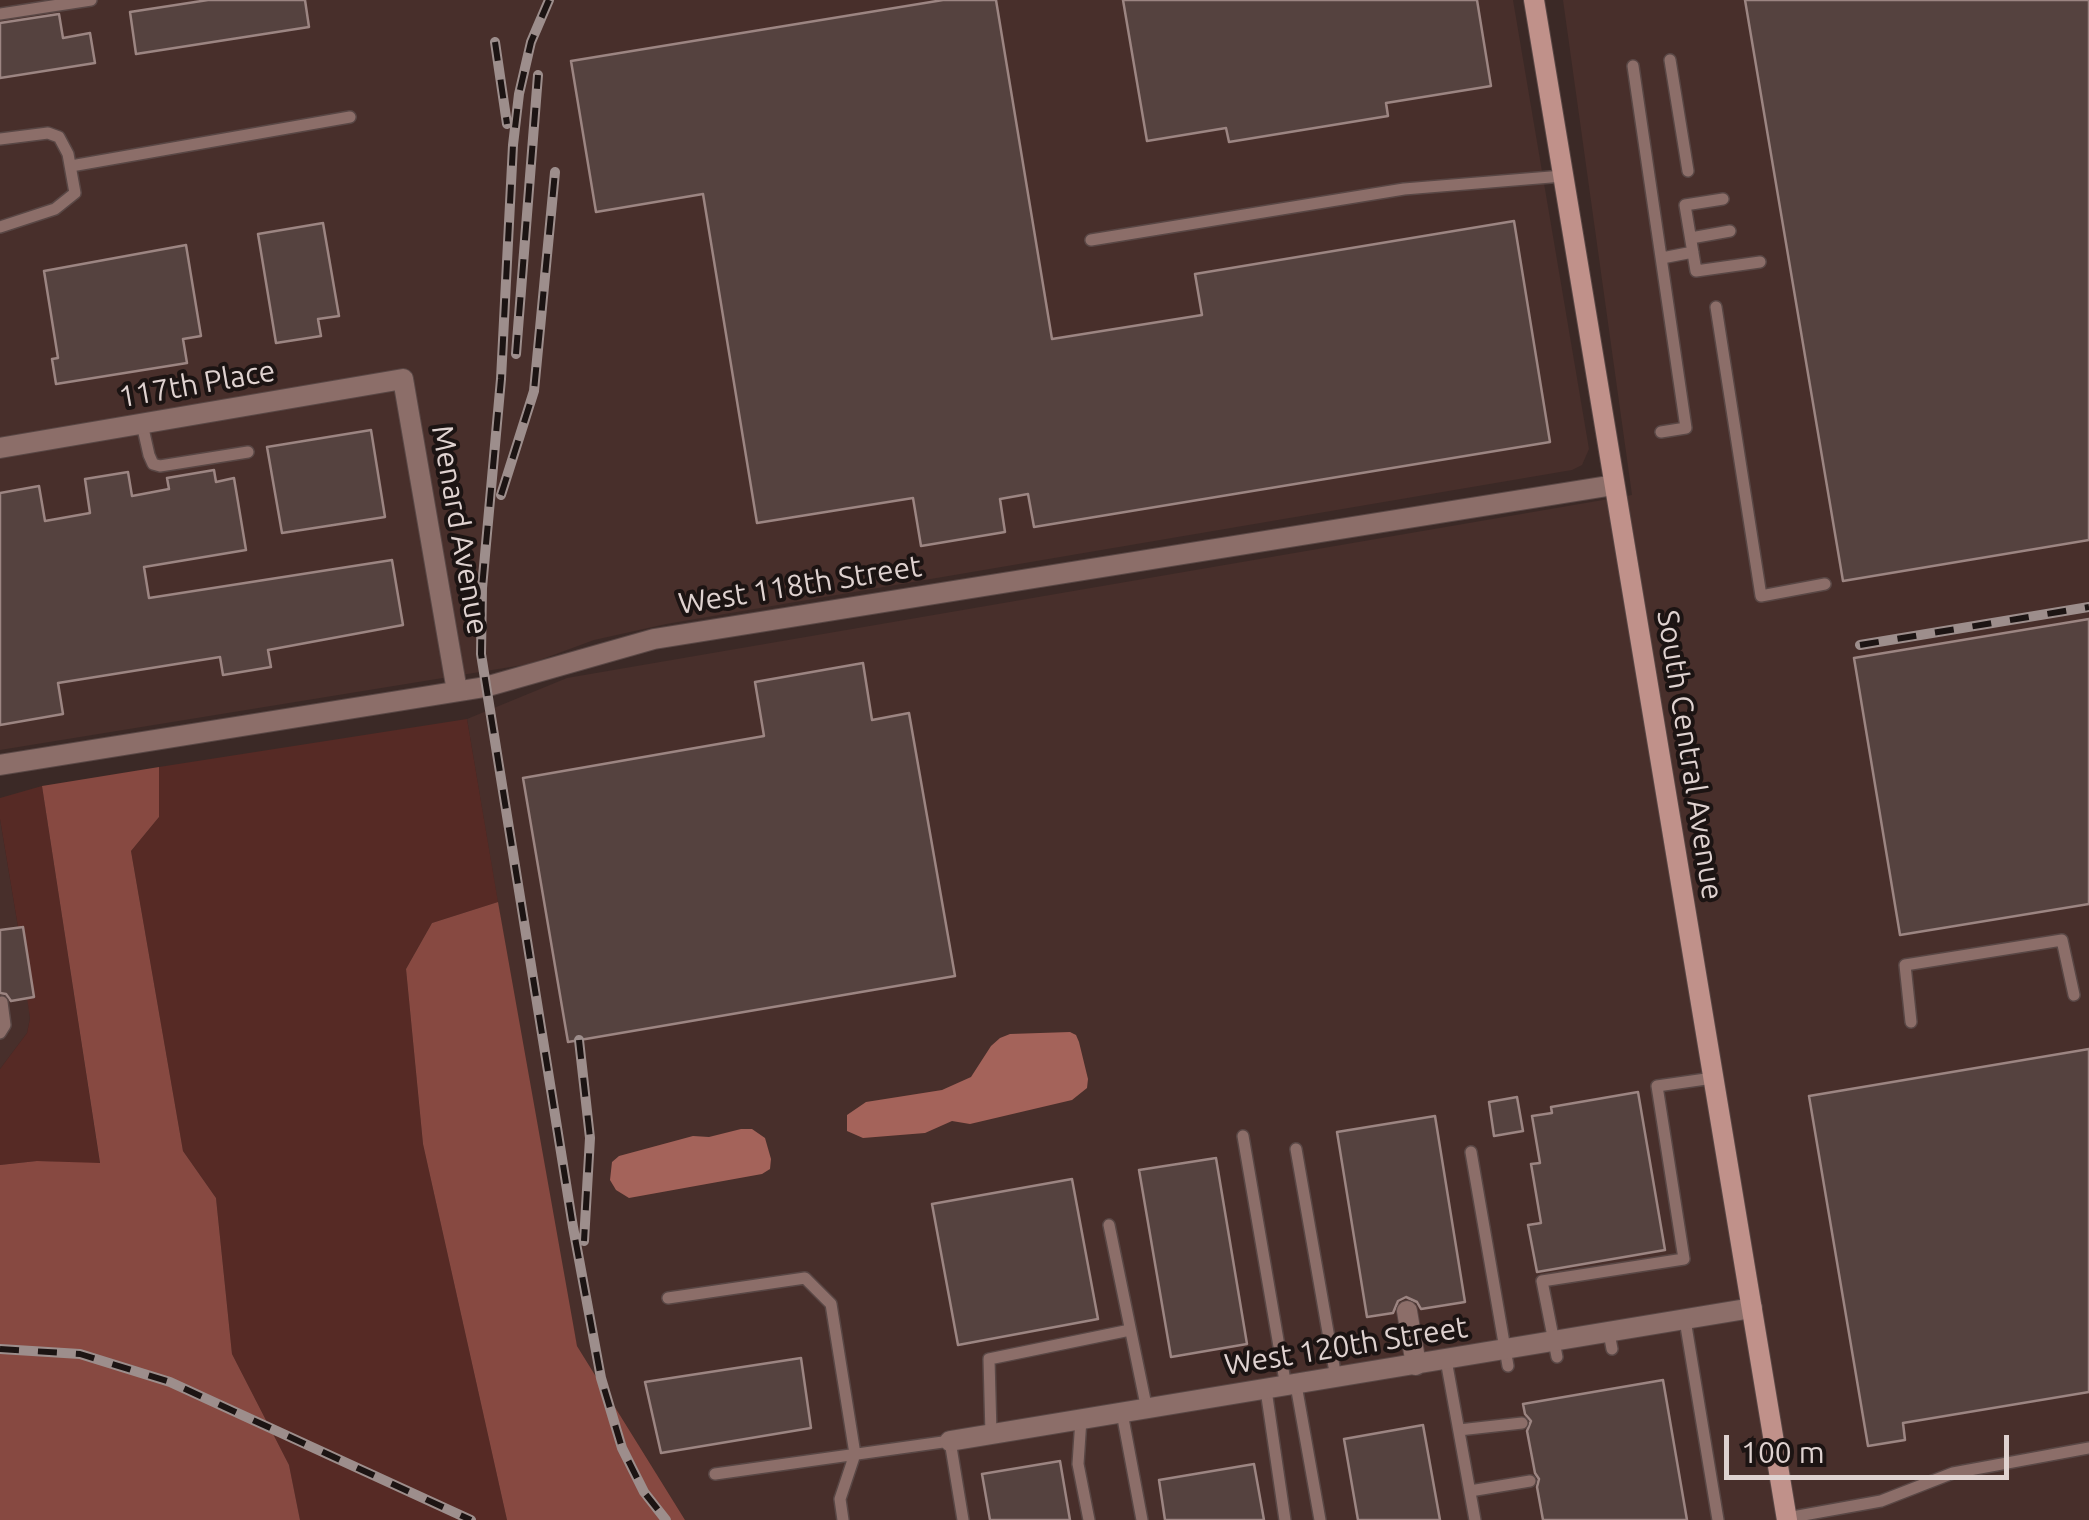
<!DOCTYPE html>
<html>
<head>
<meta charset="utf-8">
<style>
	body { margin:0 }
	#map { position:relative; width:2089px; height:1520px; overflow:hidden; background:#3b2926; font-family:Ubuntu,sans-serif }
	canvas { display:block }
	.scale { position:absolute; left:1724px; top:1435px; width:285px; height:45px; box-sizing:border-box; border:5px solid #dfd2d0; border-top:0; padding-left:12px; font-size:30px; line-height:35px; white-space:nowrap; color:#dfd2d0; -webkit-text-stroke:8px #1c1413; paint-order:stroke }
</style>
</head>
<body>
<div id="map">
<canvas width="2089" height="1520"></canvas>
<div class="scale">100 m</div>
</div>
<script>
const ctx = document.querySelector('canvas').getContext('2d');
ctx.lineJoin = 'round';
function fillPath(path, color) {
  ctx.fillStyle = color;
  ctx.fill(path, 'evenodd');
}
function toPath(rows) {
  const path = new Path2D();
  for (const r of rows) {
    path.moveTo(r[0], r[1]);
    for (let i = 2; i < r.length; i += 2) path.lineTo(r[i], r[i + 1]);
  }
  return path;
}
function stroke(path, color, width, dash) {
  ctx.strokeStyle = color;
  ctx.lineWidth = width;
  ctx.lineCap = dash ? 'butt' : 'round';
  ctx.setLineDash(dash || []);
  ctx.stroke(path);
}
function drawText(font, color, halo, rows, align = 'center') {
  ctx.font = font + ' Ubuntu,sans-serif';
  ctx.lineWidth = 8;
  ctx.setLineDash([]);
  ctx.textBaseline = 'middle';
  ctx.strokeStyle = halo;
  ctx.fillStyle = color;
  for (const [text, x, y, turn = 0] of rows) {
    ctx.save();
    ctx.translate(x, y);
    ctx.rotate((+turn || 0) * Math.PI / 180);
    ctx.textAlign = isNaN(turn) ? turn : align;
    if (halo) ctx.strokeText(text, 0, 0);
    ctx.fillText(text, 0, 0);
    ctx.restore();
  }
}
const built = toPath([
	[0,0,1513,0,1589,449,1582,465,1572,470,666,624,594,640,529,664,0,750],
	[1563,0,2089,0,2089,1520,685,1520,577,1346,554,1239,467,719,567,678,1632,495],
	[0,819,18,927,23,927,34,997,28,999,30,1018,27,1033,0,1069]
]);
const green = toPath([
	[467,719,498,902,432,923,406,969,423,1144,507,1520,300,1520,289,1465,232,1354,216,1198,183,1151,131,851,159,817,159,767],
	[42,786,100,1164,37,1161,0,1165,0,1069,27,1033,30,1018,27,998,34,996,23,927,18,927,0,819,0,798]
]);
const forest = toPath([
	[159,767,159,817,131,851,183,1151,216,1198,232,1354,289,1465,300,1520,0,1520,0,1165,37,1161,100,1163,42,786],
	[498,902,577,1346,685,1520,507,1520,423,1144,406,969,432,923]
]);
const water = toPath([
	[1070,1032,1076,1035,1079,1042,1088,1079,1087,1088,1072,1100,970,1124,952,1121,925,1133,863,1138,847,1131,847,1115,866,1102,942,1090,971,1077,991,1046,1000,1038,1010,1034],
	[741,1129,752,1129,765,1138,771,1159,770,1169,762,1174,629,1198,616,1190,610,1180,612,1162,619,1156,693,1136,709,1137]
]);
const building = toPath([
	[208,0,305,0,309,27,136,54,130,12,208,0],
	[943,0,996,0,1052,339,1202,315,1195,274,1514,221,1550,442,1034,527,1028,494,1000,499,1005,532,921,546,913,498,757,523,703,194,596,212,571,61,943,0],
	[1123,0,1477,0,1491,86,1386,103,1388,116,1229,142,1226,128,1147,141,1123,0],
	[1745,0,2089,0,2089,540,1843,581,1745,0],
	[59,14,63,38,90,33,95,63,0,78,0,23,59,14],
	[323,223,339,316,318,319,321,336,276,343,258,234,323,223],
	[186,245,201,336,183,339,187,363,56,384,52,359,58,358,44,271,186,245],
	[371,430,385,517,282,533,267,447,371,430],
	[214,470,216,482,234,478,246,550,144,567,149,598,392,560,403,625,268,650,271,667,223,675,220,657,58,683,63,714,0,725,0,493,39,486,45,521,90,513,85,479,128,472,132,496,169,489,167,478,214,470],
	[2089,619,2089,904,1900,935,1854,658,2089,619],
	[863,663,872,720,909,713,955,976,568,1042,523,778,764,736,755,682,863,663],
	[23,927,34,997,11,1001,6,994,0,993,0,930,23,927],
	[2089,1049,2089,1392,1903,1423,1905,1440,1868,1446,1809,1096,2089,1049],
	[1638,1092,1665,1250,1537,1272,1528,1225,1541,1223,1531,1164,1540,1163,1532,1116,1552,1113,1551,1107,1638,1092],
	[1517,1097,1523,1131,1494,1136,1489,1102,1517,1097],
	[1435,1116,1465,1302,1421,1309,1417,1302,1406,1297,1398,1301,1393,1313,1367,1317,1337,1132,1435,1116],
	[1216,1158,1247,1344,1171,1357,1139,1170,1216,1158],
	[1072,1179,1098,1319,958,1345,932,1204,1072,1179],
	[801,1358,811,1428,661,1453,645,1382,801,1358],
	[1663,1380,1687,1520,1543,1520,1537,1487,1539,1479,1535,1473,1527,1431,1531,1421,1525,1414,1523,1404,1663,1380],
	[1423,1425,1440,1520,1358,1520,1344,1439,1423,1425],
	[1060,1461,1070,1520,990,1520,982,1474,1060,1461],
	[1254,1464,1264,1520,1165,1520,1159,1480,1254,1464]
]);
const lane = toPath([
	[0,14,91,0],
	[1670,60,1688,171],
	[1633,66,1686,428,1661,432],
	[0,139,48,133,59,137,68,154,75,193,55,209,0,227],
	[71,166,350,117],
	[1723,199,1685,205,1696,271,1760,262],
	[1691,238,1730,231],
	[1091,240,1404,189,1563,176],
	[1662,258,1693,252],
	[1716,307,1761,596,1825,584],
	[142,424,149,455,153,464,160,466,248,452],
	[1911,1022,1905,965,2062,940,2074,995],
	[0,1033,5,1025,2,1002],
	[1243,1136,1286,1387],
	[1296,1149,1336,1378],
	[1471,1152,1508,1366],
	[1109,1225,1147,1410],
	[668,1298,805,1278,831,1304,855,1454,840,1499,843,1520],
	[1685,1320,1718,1520],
	[1609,1333,1612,1349],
	[1557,1357,1542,1281,1684,1259,1657,1086,1713,1078],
	[1446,1360,1475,1520],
	[1296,1385,1320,1520],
	[1266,1390,1285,1520],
	[1122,1413,1142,1520],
	[1081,1419,1078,1464,1089,1520],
	[1459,1430,1522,1423],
	[991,1434,989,1359,1130,1330],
	[715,1474,950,1441,963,1520],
	[1470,1491,1530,1481],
	[1787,1518,1881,1501,1953,1473,2089,1448]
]);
const street = toPath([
	[0,448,403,379,457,691],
	[0,765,485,687,654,639,1614,485],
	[1407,1311,1416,1365],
	[950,1441,1752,1308]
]);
const secondary = toPath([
	[1534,0,1787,1520]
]);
const rail = toPath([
	[549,0,531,42,519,94,513,145,501,379,482,588,481,654,573,1227,601,1378,622,1448,644,1492,666,1520],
	[495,42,507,124],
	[516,354,538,75],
	[501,495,534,391,555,172],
	[1860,645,2089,607],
	[579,1040,590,1138,584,1241],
	[0,1349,80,1354,170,1382,471,1520]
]);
const streetNames = [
	["117th Place",197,384,-10],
	["Menard Avenue",460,530,80],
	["West 118th Street",800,585,-9],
	["South Central Avenue",1690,755,81],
	["West 120th Street",1346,1346,-9]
];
fillPath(built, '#482f2b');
fillPath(green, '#562a25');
fillPath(forest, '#874941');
fillPath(water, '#a4635a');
fillPath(building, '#55423f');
stroke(building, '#9c8582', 2.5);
stroke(lane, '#594745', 14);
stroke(street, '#594745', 22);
stroke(secondary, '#594745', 22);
stroke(lane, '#8c6e69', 11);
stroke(street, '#8c6e69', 20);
stroke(secondary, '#c0918a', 20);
stroke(rail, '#9d8e8c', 10);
stroke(rail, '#1c1413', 6, [19]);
drawText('30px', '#dfd2d0', '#1c1413', streetNames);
</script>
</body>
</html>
